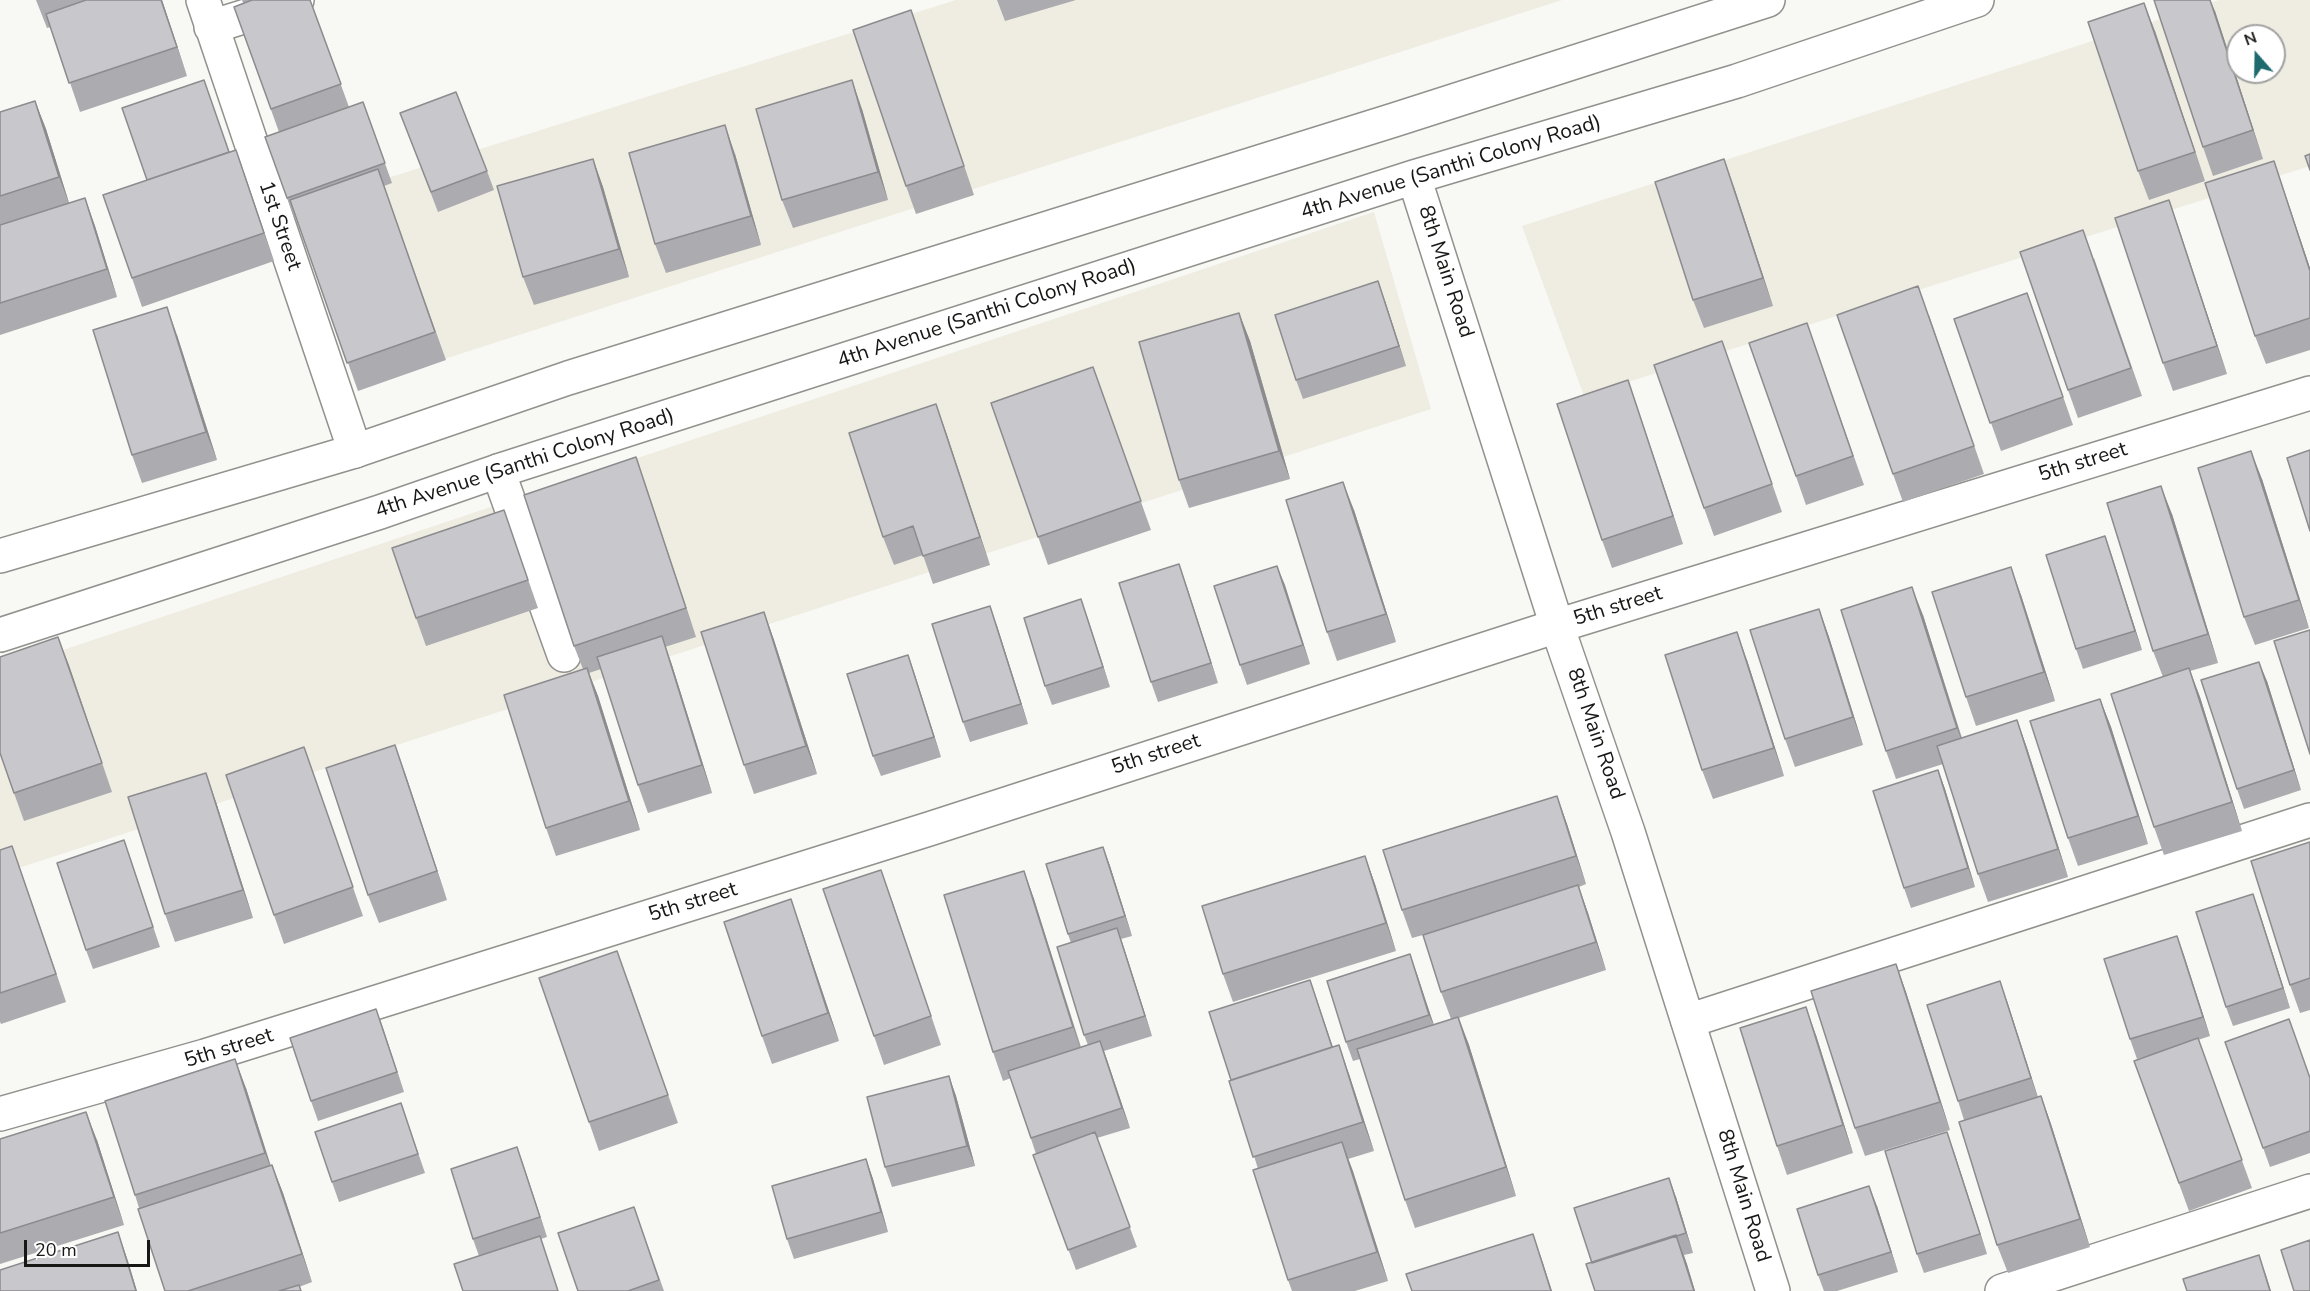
<!DOCTYPE html>
<html>
<head>
<meta charset="utf-8">
<style>
	body { margin:0 }
	#map { position:relative; width:2310px; height:1291px; overflow:hidden; background:#f8f8f4; font-family:"Nunito Sans",sans-serif }
	canvas { display:block }
	.north { position:absolute; left:2226px; top:24px; width:60px; height:60px; box-sizing:border-box; background:#fff; border:2px solid #a2a2a2; border-radius:50%; rotate:340deg; font-size:16px; font-weight:700; line-height:24px; text-align:center; color:#171716 }
	.north::after { content:''; display:block; margin:auto; width:21px; height:27px; background:#1e6a6f; clip-path:polygon(50% 0,100% 100%,50% 72%,0 100%) }
	.scale { position:absolute; left:24px; top:1240px; width:126px; height:27px; box-sizing:border-box; border:3px solid #171716; border-top:0; padding-left:8px; font-size:18px; line-height:21px; white-space:nowrap; color:#171716; -webkit-text-stroke:4px #fff; paint-order:stroke }
</style>
</head>
<body>
<div id="map">
<canvas width="2310" height="1291"></canvas>
<div class="north">N</div>
<div class="scale">20 m</div>
</div>
<script>
const ctx = document.querySelector('canvas').getContext('2d');
ctx.lineJoin = 'round';
function fillPath(path, color) {
  ctx.fillStyle = color;
  ctx.fill(path, 'evenodd');
}
function toPath(rows) {
  const path = new Path2D();
  for (const r of rows) {
    path.moveTo(r[0], r[1]);
    for (let i = 2; i < r.length; i += 2) path.lineTo(r[i], r[i + 1]);
  }
  return path;
}
function stroke(path, color, width, dash) {
  ctx.strokeStyle = color;
  ctx.lineWidth = width;
  ctx.lineCap = dash ? 'butt' : 'round';
  ctx.setLineDash(dash || []);
  ctx.stroke(path);
}
function drawText(font, color, halo, rows, align = 'center') {
  ctx.font = font + ' "Nunito Sans",sans-serif';
  ctx.lineWidth = 6;
  ctx.setLineDash([]);
  ctx.textBaseline = 'middle';
  ctx.strokeStyle = halo;
  ctx.fillStyle = color;
  for (const [text, x, y, turn = 0] of rows) {
    ctx.save();
    ctx.translate(x, y);
    ctx.rotate((+turn || 0) * Math.PI / 180);
    ctx.textAlign = isNaN(turn) ? turn : align;
    if (halo) ctx.strokeText(text, 0, 0);
    ctx.fillText(text, 0, 0);
    ctx.restore();
  }
}
const built = toPath([
	[956,0,1562,0,413,369,343,192],
	[2219,0,2310,0,2310,166,1584,396,1522,226],
	[2238,36,2274,36,2274,72,2238,72],
	[1374,212,1431,409,0,874,0,671]
]);
const street = toPath([
	[203,0,355,451],
	[211,27,297,0],
	[498,471,564,655],
	[1688,1021,2310,820],
	[0,1114,205,1056,929,829,1557,626,2310,393],
	[2002,1291,2310,1191]
]);
const secondary = toPath([
	[1414,177,1557,626,1628,832,1773,1291],
	[0,556,355,451,568,378,1394,120,1768,0],
	[0,635,380,512,498,471,1414,177,1737,81,1977,0]
]);
const wall = toPath([
	[36,0,162,0,187,76,80,112,51,27,47,28],
	[242,0,310,0,349,107,363,102,392,183,384,186,446,360,358,391,296,216,294,217,265,137,279,132,234,7,243,3],
	[997,0,1076,0,1005,21],
	[911,10,974,195,916,214,906,186],
	[2215,11,2263,159,2213,176,2203,147],
	[2155,31,2205,181,2149,200,2138,171],
	[35,101,46,129,69,203,85,198,95,226,117,297,0,335,0,112],
	[862,109,888,200,793,228,782,200],
	[400,113,487,171,494,190,438,212],
	[236,150,274,261,142,307,132,278,230,152],
	[735,154,761,245,666,273,655,244],
	[593,159,603,187,629,277,534,305,523,277],
	[2274,161,2310,268,2310,350,2266,364,2255,336],
	[1734,187,1773,306,1704,328,1693,300],
	[2169,200,2179,229,2227,374,2173,391,2163,363],
	[2094,258,2142,396,2078,418,2068,390],
	[2027,293,2073,425,2001,451,1954,319],
	[1385,301,1406,366,1303,399,1296,380],
	[1239,313,1250,341,1290,479,1189,508,1179,480],
	[1929,315,1984,474,1903,502,1893,474],
	[1807,323,1864,485,1806,505,1749,343],
	[177,335,217,460,142,483,132,455],
	[1093,367,1151,530,1048,565,991,403],
	[1732,369,1782,512,1714,536,1704,508],
	[1628,380,1683,544,1612,568,1602,540],
	[936,404,990,565,933,584,923,555,894,565,883,537],
	[636,457,696,637,665,647,672,665,712,793,648,813,638,785,601,669,589,673,598,696,640,830,556,856,546,828,583,669,574,646],
	[2262,479,2309,628,2255,645,2244,617],
	[1354,510,1396,642,1337,661,1327,632],
	[2172,514,2218,663,2190,671,2200,697,2242,831,2164,855,2154,827,2163,677,2153,651],
	[2105,536,2142,650,2083,669,2076,649],
	[514,539,538,608,426,646,416,618],
	[1179,564,1218,683,1158,702,1151,682],
	[1277,566,1310,664,1247,685,1240,665],
	[2021,595,2055,701,1976,726,1966,697],
	[1081,599,1110,687,1052,705,1045,686],
	[1819,609,1829,637,1863,745,1795,767,1785,739],
	[764,612,774,640,817,774,754,794,744,765],
	[1923,615,1962,738,2017,720,2027,748,2068,877,1988,902,1978,874,1943,764,1896,779,1886,751],
	[997,626,1028,724,970,742,963,722],
	[58,637,112,792,24,821,14,793],
	[908,655,941,757,881,776,873,756],
	[1747,660,1784,776,1713,799,1702,770],
	[2267,681,2301,790,2244,809,2237,789],
	[2100,699,2111,727,2148,844,2078,866,2068,838],
	[1938,770,1945,789,1975,887,1911,908,1904,888],
	[405,773,447,900,379,923,368,895],
	[314,776,363,916,284,944,274,915],
	[1557,796,1567,824,1586,884,1579,887,1588,913,1606,970,1459,1018,1469,1045,1516,1196,1415,1228,1405,1200,1360,1059,1353,1061,1346,1042,1417,974,1433,1025,1451,1019,1441,992,1423,935,1412,938,1402,910],
	[216,802,253,918,175,942,165,914],
	[124,840,160,947,93,969,86,950],
	[2310,842,2310,1010,2300,1013,2290,985],
	[12,846,66,1002,1,1024,0,1022,0,850],
	[1103,847,1110,866,1132,936,1121,939,1152,1036,1104,1051,1130,1128,1097,1138,1137,1247,1076,1270,1033,1155,1036,1154,1011,1078,1003,1081,993,1052,1024,871,1034,899,1081,1047,1088,1045,1084,1035,1071,943,1068,934],
	[1365,856,1375,884,1396,951,1233,1002,1223,974],
	[891,898,941,1045,884,1065,874,1036],
	[2260,914,2290,1008,2233,1026,2226,1007],
	[801,928,839,1041,772,1064,762,1036],
	[2177,936,2210,1036,2198,1040,2252,1188,2189,1211,2134,1061,2161,1052,2137,1059,2130,1039],
	[1896,964,1906,992,1950,1130,1865,1156,1855,1128],
	[628,980,678,1123,599,1151,589,1122],
	[1310,980,1333,1047,1349,1074,1374,1151,1348,1159,1388,1281,1355,1291,1292,1291,1288,1280,1258,1169,1231,1080],
	[2007,1001,2038,1097,2041,1096,2051,1124,2090,1247,2008,1273,1997,1245,1964,1120,1958,1101],
	[376,1009,404,1092,318,1121,311,1101],
	[1816,1035,1853,1153,1787,1175,1777,1146],
	[2225,1042,2310,1078,2310,1153,2270,1167],
	[949,1076,956,1096,975,1166,892,1187,885,1167],
	[246,1088,270,1166,272,1165,283,1193,312,1282,299,1287,301,1291,165,1291,135,1195],
	[401,1103,425,1173,339,1202,332,1182],
	[0,1139,97,1140,124,1225,0,1264],
	[1954,1152,1987,1254,1924,1273,1917,1254],
	[866,1159,873,1179,888,1232,794,1259,787,1239],
	[524,1167,547,1237,541,1239,558,1291,463,1291,479,1256,473,1239],
	[1676,1197,1693,1253,1684,1255,1695,1291,1595,1291,1592,1263],
	[1877,1206,1898,1272,1837,1291,1824,1291,1818,1275],
	[634,1207,664,1291,578,1291]
]);
const shadedWall = toPath([
	[161,0,162,0,187,76,177,47],
	[2210,0,2215,11,2263,159,2253,130],
	[2144,3,2155,31,2205,181,2195,152],
	[911,10,921,39,974,195,964,166],
	[852,80,862,109,888,200,878,172],
	[35,101,46,129,70,206,59,177],
	[725,125,735,154,761,245,751,216],
	[236,150,246,178,274,261,264,233],
	[593,159,603,187,629,277,619,249],
	[1724,159,1734,187,1773,306,1763,278],
	[2274,161,2310,268,2310,271],
	[85,198,95,226,117,297,107,269],
	[2169,200,2179,229,2227,374,2217,346],
	[1378,281,1385,301,1406,366,1399,346],
	[167,307,177,335,217,460,206,432],
	[1239,313,1250,341,1290,479,1279,451],
	[1628,380,1638,409,1683,544,1673,516],
	[936,404,946,432,990,565,980,537],
	[2251,451,2262,479,2309,628,2299,600],
	[636,457,646,486,696,637,686,608],
	[1343,482,1354,510,1396,642,1386,614],
	[2161,486,2172,514,2218,663,2208,634],
	[2105,536,2112,556,2142,650,2135,631],
	[1179,564,1186,584,1218,683,1211,663],
	[1277,566,1285,585,1310,664,1303,645],
	[2011,567,2021,595,2055,701,2044,672],
	[1912,587,1923,615,1967,756,1957,728],
	[1081,599,1088,619,1110,687,1103,667],
	[990,606,997,626,1028,724,1021,704],
	[1819,609,1829,637,1863,745,1853,717],
	[764,612,774,640,817,774,806,746],
	[1737,632,1747,660,1784,776,1774,748],
	[662,636,672,665,712,793,702,765],
	[58,637,69,665,112,792,102,763],
	[908,655,915,675,941,757,934,737],
	[2259,662,2267,681,2301,790,2294,770],
	[587,668,598,696,640,830,629,801],
	[2189,668,2200,697,2242,831,2232,802],
	[2100,699,2111,727,2148,844,2138,816],
	[2017,720,2027,748,2068,877,2058,849],
	[395,745,405,773,447,900,437,871],
	[1938,770,1945,789,1975,887,1968,868],
	[206,773,216,802,253,918,243,890],
	[1557,796,1567,824,1586,884,1576,856],
	[12,846,22,874,66,1002,56,974],
	[1103,847,1110,866,1132,936,1125,916],
	[1365,856,1375,884,1396,951,1386,923],
	[881,870,891,898,941,1045,931,1016],
	[1024,871,1034,899,1083,1056,1073,1027],
	[1578,885,1588,913,1606,970,1596,942],
	[2253,894,2260,914,2290,1008,2283,988],
	[791,899,801,928,839,1041,828,1013],
	[1117,928,1124,948,1152,1036,1145,1016],
	[2177,936,2184,955,2210,1036,2203,1017],
	[1410,954,1417,974,1437,1034,1429,1015],
	[1896,964,1906,992,1950,1130,1940,1102],
	[1310,980,1317,1000,1339,1067,1332,1047],
	[2000,981,2007,1001,2038,1098,2031,1078],
	[1806,1007,1816,1035,1853,1153,1843,1125],
	[376,1009,383,1028,404,1092,397,1072],
	[1458,1017,1469,1045,1516,1196,1506,1167],
	[1100,1041,1107,1060,1130,1128,1122,1108],
	[1339,1045,1349,1074,1374,1151,1363,1122],
	[235,1059,246,1088,276,1182,265,1153],
	[949,1076,956,1096,975,1166,967,1146],
	[2041,1096,2051,1124,2090,1247,2080,1219],
	[86,1112,97,1140,124,1225,114,1197],
	[1947,1132,1954,1152,1987,1254,1980,1234],
	[1342,1142,1353,1171,1388,1281,1377,1252],
	[517,1147,524,1167,547,1237,540,1217],
	[866,1159,873,1179,888,1232,881,1212],
	[272,1165,283,1193,312,1282,302,1254],
	[1669,1178,1676,1197,1693,1253,1686,1233],
	[1869,1186,1877,1206,1898,1272,1891,1252],
	[118,1232,128,1261,137,1291,136,1291],
	[1533,1234,1543,1263,1552,1291,1551,1291],
	[1676,1235,1687,1264,1695,1291,1694,1291],
	[2259,1255,2266,1275,2271,1291,2270,1291]
]);
const building = toPath([
	[86,0,161,0,177,47,69,83,46,14,86,0],
	[252,0,310,0,341,84,271,109,234,7,252,0],
	[2154,0,2210,0,2253,130,2203,147,2154,0],
	[2144,3,2195,152,2138,171,2088,22,2144,3],
	[911,10,964,166,906,186,853,30,911,10],
	[204,80,229,152,147,180,122,108,204,80],
	[852,80,878,172,782,200,756,109,852,80],
	[456,92,487,171,431,192,400,113,456,92],
	[35,101,59,177,0,196,0,112,35,101],
	[363,102,385,163,287,198,265,137,363,102],
	[725,125,751,216,655,244,629,153,725,125],
	[236,150,264,233,132,278,103,195,236,150],
	[2310,154,2310,170,2305,156,2310,154],
	[593,159,619,249,523,277,497,186,593,159],
	[1724,159,1763,278,1693,300,1655,182,1724,159],
	[2274,161,2310,271,2310,318,2255,336,2205,183,2274,161],
	[378,169,435,332,347,363,290,200,378,169],
	[85,198,107,269,0,303,0,225,85,198],
	[2169,200,2217,346,2163,363,2115,218,2169,200],
	[2083,230,2131,368,2068,390,2020,252,2083,230],
	[1378,281,1399,346,1296,380,1275,315,1378,281],
	[1918,286,1974,446,1893,474,1837,315,1918,286],
	[2027,293,2063,397,1990,423,1954,319,2027,293],
	[167,307,206,432,132,455,93,330,167,307],
	[1239,313,1279,451,1179,480,1139,342,1239,313],
	[1807,323,1853,456,1796,476,1749,343,1807,323],
	[1722,341,1772,484,1704,508,1654,365,1722,341],
	[1093,367,1141,501,1038,537,991,403,1093,367],
	[1628,380,1673,516,1602,540,1557,404,1628,380],
	[936,404,980,537,923,556,913,526,883,537,849,433,936,404],
	[2310,450,2310,531,2287,458,2310,450],
	[2251,451,2299,600,2244,617,2198,468,2251,451],
	[636,457,686,608,574,646,524,495,636,457],
	[1343,482,1386,614,1327,632,1286,500,1343,482],
	[2161,486,2208,634,2153,651,2107,503,2161,486],
	[504,510,528,580,416,618,392,548,504,510],
	[2105,536,2135,631,2076,649,2046,555,2105,536],
	[1179,564,1211,663,1151,682,1119,583,1179,564],
	[1277,566,1303,645,1240,665,1214,586,1277,566],
	[2011,567,2044,672,1966,697,1932,592,2011,567],
	[1912,587,1957,728,1886,751,1841,610,1912,587],
	[1081,599,1103,667,1045,686,1024,618,1081,599],
	[990,606,1021,704,963,722,932,624,990,606],
	[1819,609,1853,717,1785,739,1750,630,1819,609],
	[764,612,806,746,744,765,701,632,764,612],
	[2310,630,2310,754,2274,641,2310,630],
	[1737,632,1774,748,1702,770,1665,655,1737,632],
	[662,636,702,765,638,785,597,657,662,636],
	[58,637,102,763,14,793,0,753,0,657,58,637],
	[908,655,934,737,873,756,847,674,908,655],
	[2259,662,2294,770,2237,789,2201,680,2259,662],
	[587,668,629,801,546,828,504,695,587,668],
	[2189,668,2232,802,2154,827,2111,694,2189,668],
	[2100,699,2138,816,2068,838,2030,721,2100,699],
	[2017,720,2058,849,1978,874,1937,746,2017,720],
	[395,745,437,871,368,895,326,768,395,745],
	[304,747,353,887,274,915,226,775,304,747],
	[1938,770,1968,868,1904,888,1873,791,1938,770],
	[206,773,243,890,165,914,128,797,206,773],
	[1557,796,1576,856,1402,910,1383,850,1557,796],
	[124,840,153,927,86,950,57,863,124,840],
	[2310,842,2310,978,2290,985,2251,861,2310,842],
	[12,846,56,974,0,993,0,850,12,846],
	[1103,847,1125,916,1068,934,1046,864,1103,847],
	[1365,856,1386,923,1223,974,1202,906,1365,856],
	[881,870,931,1016,874,1036,823,889,881,870],
	[1024,871,1073,1027,993,1052,944,895,1024,871],
	[1578,885,1596,942,1441,992,1423,935,1578,885],
	[2253,894,2283,988,2226,1007,2196,912,2253,894],
	[791,899,828,1013,762,1036,724,922,791,899],
	[1117,928,1145,1016,1084,1035,1057,947,1117,928],
	[2177,936,2203,1017,2130,1039,2104,959,2177,936],
	[617,951,668,1095,589,1122,539,978,617,951],
	[1410,954,1429,1015,1346,1042,1327,981,1410,954],
	[1896,964,1940,1102,1855,1128,1811,991,1896,964],
	[1310,980,1332,1047,1231,1080,1209,1012,1310,980],
	[2000,981,2031,1078,1958,1101,1927,1005,2000,981],
	[1806,1007,1843,1125,1777,1146,1740,1028,1806,1007],
	[376,1009,397,1072,311,1101,290,1038,376,1009],
	[1458,1017,1506,1167,1405,1200,1357,1049,1458,1017],
	[2289,1019,2310,1078,2310,1131,2263,1148,2225,1042,2289,1019],
	[2198,1038,2242,1160,2179,1183,2134,1061,2198,1038],
	[1100,1041,1122,1108,1031,1138,1008,1071,1100,1041],
	[1339,1045,1363,1122,1253,1157,1229,1081,1339,1045],
	[235,1059,265,1153,135,1195,105,1101,235,1059],
	[949,1076,967,1146,885,1167,867,1097,949,1076],
	[2041,1096,2080,1219,1997,1245,1959,1122,2041,1096],
	[401,1103,418,1154,332,1182,315,1132,401,1103],
	[86,1112,114,1197,0,1233,0,1139,86,1112],
	[1095,1132,1130,1227,1068,1250,1033,1155,1095,1132],
	[1947,1132,1980,1234,1917,1254,1885,1151,1947,1132],
	[1342,1142,1377,1252,1288,1280,1253,1170,1342,1142],
	[517,1147,540,1217,473,1239,451,1169,517,1147],
	[866,1159,881,1212,787,1239,772,1186,866,1159],
	[272,1165,302,1254,188,1291,165,1291,138,1209,272,1165],
	[1669,1178,1686,1233,1592,1263,1574,1208,1669,1178],
	[1869,1186,1891,1252,1818,1275,1797,1209,1869,1186],
	[634,1207,659,1280,628,1291,578,1291,558,1233,634,1207],
	[118,1232,136,1291,0,1291,0,1270,118,1232],
	[1533,1234,1551,1291,1412,1291,1406,1274,1533,1234],
	[1676,1235,1694,1291,1595,1291,1586,1264,1676,1235],
	[540,1236,558,1291,463,1291,454,1264,540,1236],
	[2310,1240,2310,1291,2294,1291,2281,1250,2310,1240],
	[2259,1255,2270,1291,2187,1291,2183,1279,2259,1255],
	[299,1285,301,1291,279,1291,299,1285]
]);
const streetNames = [
	["4th Avenue (Santhi Colony Road)",1451,168,-17],
	["1st Street",279,226,71],
	["8th Main Road",1445,272,72],
	["4th Avenue (Santhi Colony Road)",987,314,-18],
	["5th street",2083,463,-17],
	["4th Avenue (Santhi Colony Road)",525,464,-18],
	["5th street",1618,607,-17],
	["8th Main Road",1595,734,71],
	["5th street",1156,755,-18],
	["5th street",693,903,-17],
	["5th street",229,1049,-17],
	["8th Main Road",1743,1196,73]
];
fillPath(built, '#efede1');
stroke(street, '#92918d', 36);
stroke(secondary, '#92918d', 36);
stroke(street, '#fff', 33);
stroke(secondary, '#fff', 33);
fillPath(wall, '#acabaf');
fillPath(shadedWall, '#8c8b8e');
fillPath(building, '#c8c7cb');
stroke(building, '#8c8b8e', 1.5);
drawText('21px', '#171716', '#fff', streetNames);
</script>
</body>
</html>
